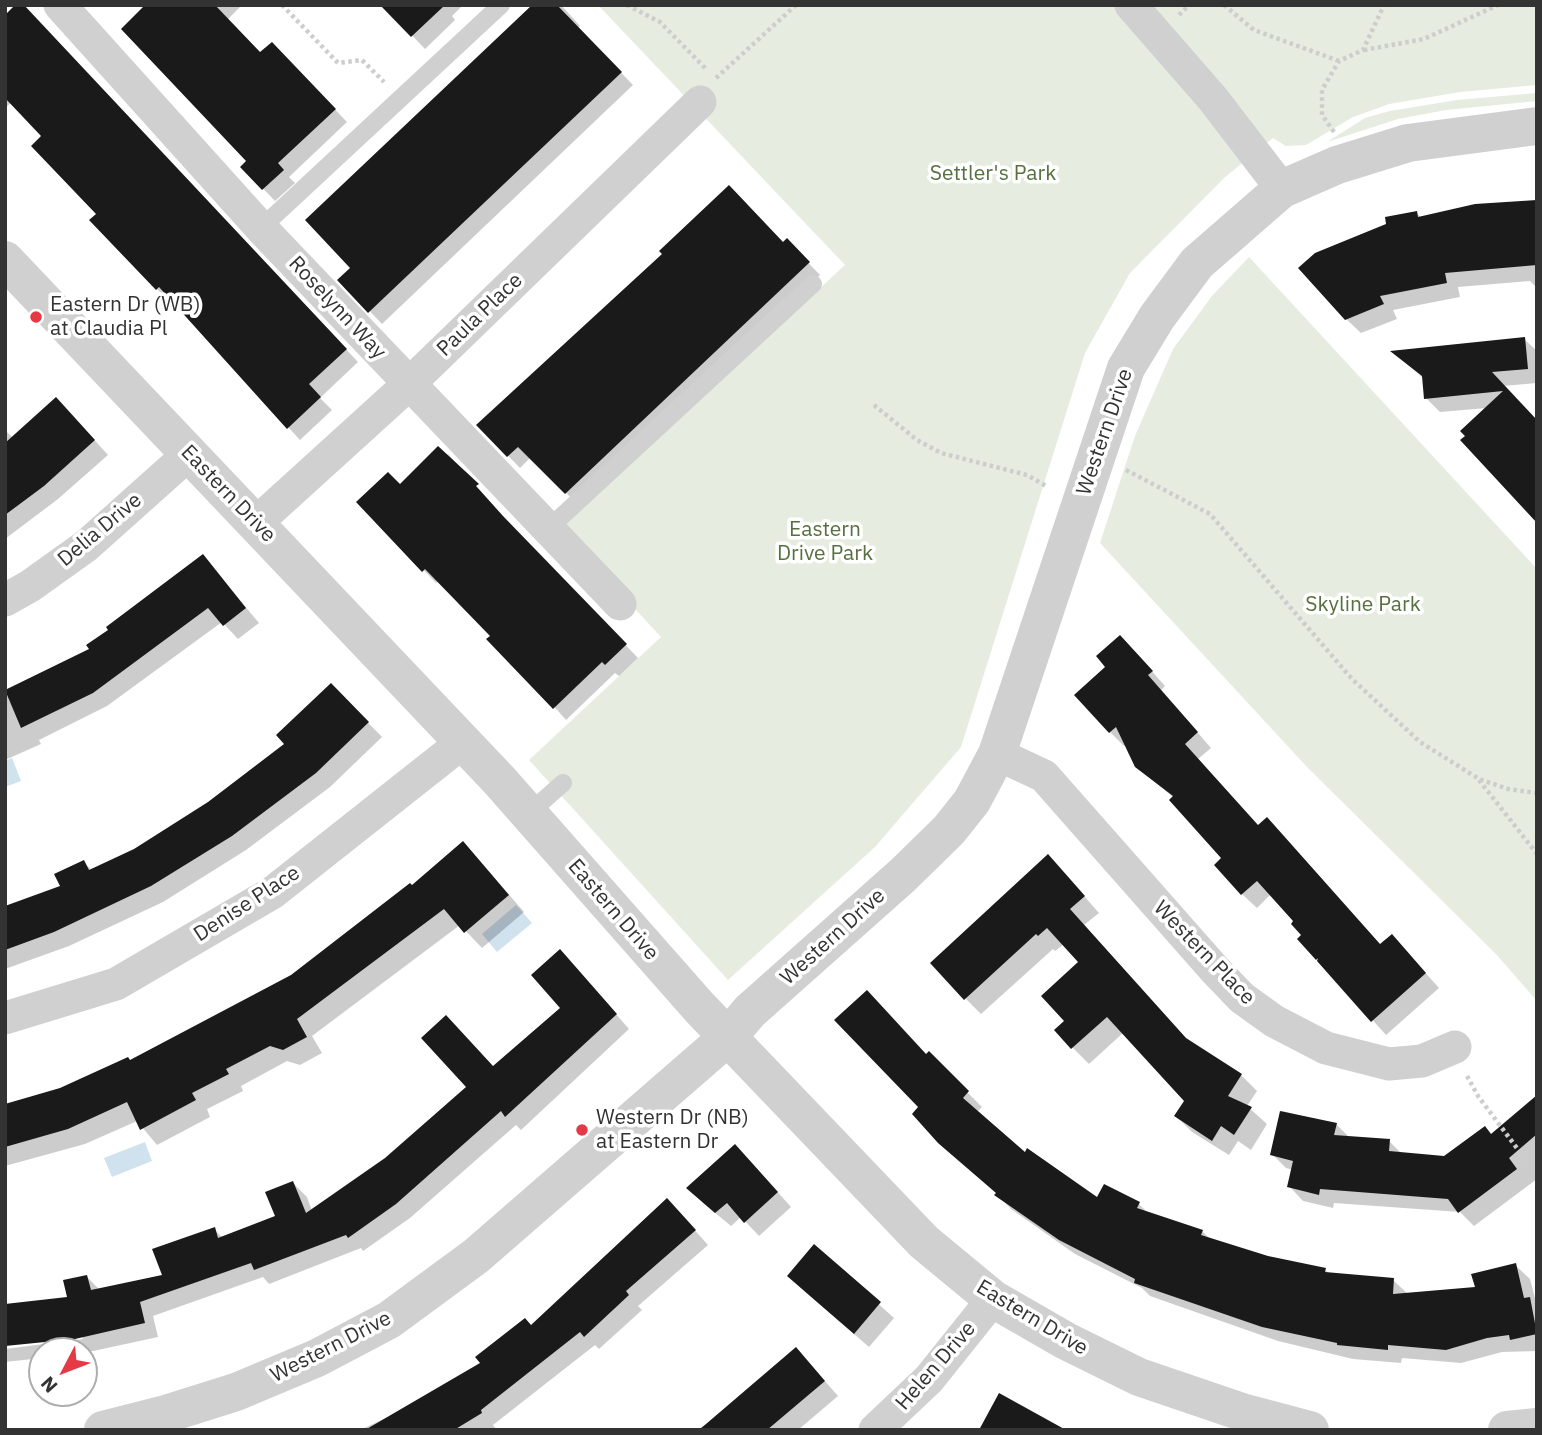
<!DOCTYPE html>
<html>
<head>
<meta charset="utf-8">
<style>
	body { margin:0 }
	#map { position:relative; width:1542px; height:1435px; overflow:hidden; background:#fff; font-family:"IBM Plex Sans",sans-serif }
	canvas { display:block }
	.frame { position:absolute; inset:0; border:7px solid #333; pointer-events:none }
	.north { position:absolute; left:28px; top:1337px; width:70px; height:70px; box-sizing:border-box; background:#fff; border:2px solid #adadad; border-radius:50%; rotate:228deg; font-size:19px; font-weight:700; line-height:28px; text-align:center; color:#333 }
	.north::after { content:''; display:block; margin:auto; width:24px; height:32px; background:#e63946; clip-path:polygon(50% 0,100% 100%,50% 72%,0 100%) }
</style>
</head>
<body>
<div id="map">
<canvas width="1542" height="1435"></canvas>
<div class="frame"></div>
<div class="north">N</div>
</div>
<script>
const ctx = document.querySelector('canvas').getContext('2d');
ctx.lineJoin = 'round';
function fillPath(path, color) {
  ctx.fillStyle = color;
  ctx.fill(path, 'evenodd');
}
function toPath(rows) {
  const path = new Path2D();
  for (const r of rows) {
    path.moveTo(r[0], r[1]);
    for (let i = 2; i < r.length; i += 2) path.lineTo(r[i], r[i + 1]);
  }
  return path;
}
function stroke(path, color, width, dash) {
  ctx.strokeStyle = color;
  ctx.lineWidth = width;
  ctx.lineCap = dash ? 'butt' : 'round';
  ctx.setLineDash(dash || []);
  ctx.stroke(path);
}
function drawText(font, color, halo, rows, align = 'center') {
  ctx.font = font + ' "IBM Plex Sans",sans-serif';
  ctx.lineWidth = 7;
  ctx.setLineDash([]);
  ctx.textBaseline = 'middle';
  ctx.strokeStyle = halo;
  ctx.fillStyle = color;
  for (const [text, x, y, turn = 0] of rows) {
    ctx.save();
    ctx.translate(x, y);
    ctx.rotate((+turn || 0) * Math.PI / 180);
    ctx.textAlign = isNaN(turn) ? turn : align;
    if (halo) ctx.strokeText(text, 0, 0);
    ctx.fillText(text, 0, 0);
    ctx.restore();
  }
}
const green = toPath([
	[598,5,1537,5,1537,85,1460,92,1389,104,1353,117,1306,145,1286,146,1273,138,1224,178,1130,273,1085,353,961,747,875,847,728,980,529,760,661,637,560,528,845,265],
	[1537,93,1537,101,1446,110,1398,119,1327,142,1365,118,1390,111,1457,100],
	[1249,257,1537,569,1537,1001,1496,954,1307,767,1100,543,1135,436,1173,349,1212,296]
]);
const water = toPath([
	[12,758,21,781,5,787,5,761],
	[516,905,532,923,497,952,482,934],
	[145,1142,152,1161,112,1177,104,1158]
]);
const shadow = toPath([
	[148,5,238,5,240,7,227,20,260,54,284,56,347,122,289,177,295,183,275,201,242,167,248,161],
	[383,5,463,5,452,16,455,20,425,49],
	[535,5,561,5,580,26,578,28,633,85,382,324,340,280,352,268],
	[32,15,358,362,320,398,332,410,300,440,171,299,169,301,157,289,98,214,44,136,12,102,5,108,5,17],
	[1537,203,1537,288,1530,281,1458,287,1460,297,1393,310,1397,319,1361,333,1346,319,1417,213,1421,218],
	[787,241,820,275,578,505,531,457,520,468,478,425,665,255,783,244],
	[1524,339,1537,351,1537,383,1503,386,1537,422,1487,408,1440,412,1426,398,1424,379,1394,352],
	[70,413,108,455,58,499,5,539,5,430,13,438],
	[448,454,515,530,638,658,619,676,615,673,566,720,492,636,439,580,436,583,359,503,400,486],
	[203,556,259,623,238,639,222,622,107,706,39,740,41,744,5,760,5,695,91,649],
	[1134,651,1165,686,1161,690,1211,748,1198,759,1259,827,1381,946,1406,951,1439,988,1386,1035,1300,939,1304,935,1296,922,1271,894,1257,908,1242,894,1223,858,1174,798,1136,766,1126,745,1124,746,1110,732],
	[331,685,382,737,330,787,246,850,163,902,69,946,5,969,5,908,63,887,83,862,92,870,135,850,209,804,287,745],
	[479,860,524,912,482,948,460,925,312,1036,322,1053,300,1065,287,1061,241,1086,243,1091,207,1109,210,1117,157,1145,137,1121,85,1144,5,1166,5,1104,61,1089,130,1062,292,976,412,887],
	[1063,872,1099,913,1084,925,1189,1042,1241,1075,1257,1091,1247,1106,1267,1124,1251,1150,1238,1141,1229,1155,1192,1132,1176,1116,1186,1101,1124,1032,1089,1064,1073,1048,1056,1030,1066,1021,1081,963,1064,944,1055,951,1053,949,981,1014,965,998],
	[574,966,629,1029,521,1130,516,1125,410,1218,363,1251,361,1248,269,1284,263,1277,153,1316,158,1337,84,1353,42,1351,42,1358,5,1362,5,1349,83,1339,69,1299,87,1277,100,1290,164,1276,214,1229,223,1238,277,1217,293,1183,307,1197,312,1211,386,1160,563,1008],
	[929,1054,982,1107,977,1112,1025,1154,1098,1200,1138,1203,1149,1214,1202,1231,1211,1240,1268,1258,1325,1270,1330,1274,1393,1280,1408,1294,1477,1289,1515,1265,1530,1279,1537,1306,1537,1351,1502,1352,1461,1363,1402,1358,1401,1363,1353,1359,1278,1341,1150,1296,1142,1288,1075,1254,1011,1209,997,1194,921,1107],
	[1537,1103,1537,1179,1474,1226,1460,1212,1334,1203,1333,1208,1303,1201,1289,1186,1293,1170,1286,1168,1272,1154,1282,1111,1336,1124,1350,1138,1389,1141,1402,1154,1445,1158,1493,1136],
	[749,1160,791,1207,759,1236,741,1217,731,1226,702,1202],
	[681,1215,708,1245,638,1306,642,1310,599,1349,595,1345,493,1425,495,1428,360,1430,399,1412,483,1363],
	[814,1246,894,1318,869,1347,803,1290],
	[810,1364,838,1396,798,1430,696,1430]
]);
const building = toPath([
	[15,5,24,5,347,349,309,384,321,397,287,429,159,287,156,290,89,220,96,214,31,146,41,136,5,98,5,15],
	[145,5,215,5,260,52,272,42,336,109,278,163,284,170,262,190,240,167,246,161,121,29],
	[380,5,445,5,411,37],
	[532,5,557,5,622,72,368,313,337,280,350,268,305,220],
	[729,185,783,242,787,238,810,262,565,494,518,447,507,457,476,425,662,254,659,251],
	[1537,200,1537,265,1445,273,1447,283,1380,296,1384,304,1345,320,1298,268,1315,253,1386,224,1385,217,1417,211,1418,217,1475,204],
	[1525,337,1528,369,1492,372,1537,420,1537,523,1460,440,1465,436,1460,431,1503,391,1424,399,1422,376,1390,351],
	[56,397,95,440,44,486,5,515,5,443],
	[438,446,479,484,476,486,503,516,627,644,605,665,602,662,553,709,486,639,490,636,425,569,422,572,356,502,388,472,400,484],
	[203,554,246,608,223,626,208,608,93,693,21,728,5,690,89,649,86,645,108,630,106,627],
	[1120,635,1153,671,1148,675,1198,732,1185,744,1258,825,1267,817,1380,944,1392,934,1426,973,1371,1022,1317,961,1318,958,1316,960,1297,939,1301,935,1291,924,1293,921,1257,881,1241,895,1214,865,1221,858,1169,800,1173,796,1135,767,1116,727,1109,733,1074,695,1105,667,1096,656],
	[331,683,369,722,316,773,232,836,151,886,54,932,5,950,5,906,60,886,54,874,84,860,89,870,134,849,208,802,284,744,276,735],
	[463,841,509,895,464,933,444,909,297,1019,307,1037,283,1050,270,1046,226,1069,229,1074,192,1093,196,1100,140,1130,127,1102,68,1129,5,1147,5,1104,60,1088,128,1057,130,1060,291,975,410,883,412,885],
	[1048,854,1085,896,1070,909,1186,1038,1242,1074,1228,1096,1252,1107,1234,1135,1221,1126,1212,1141,1174,1116,1184,1101,1107,1017,1071,1049,1054,1030,1064,1021,1041,996,1078,962,1047,928,1038,936,1036,934,964,1000,930,963],
	[560,949,617,1014,505,1117,501,1111,396,1204,348,1238,346,1235,254,1270,251,1263,140,1302,145,1323,75,1339,5,1346,5,1304,67,1297,63,1280,87,1275,91,1290,162,1275,152,1249,215,1227,218,1238,275,1216,265,1192,293,1181,306,1213,385,1158,466,1087,421,1038,446,1015,493,1066,560,1008,531,975],
	[867,990,926,1054,929,1051,969,1091,963,1098,1025,1152,1027,1148,1097,1197,1104,1184,1140,1202,1137,1208,1203,1230,1201,1235,1268,1256,1326,1268,1325,1272,1394,1278,1393,1294,1475,1287,1471,1274,1516,1263,1524,1298,1530,1297,1537,1334,1510,1340,1509,1335,1487,1338,1446,1350,1388,1345,1388,1350,1337,1345,1337,1343,1262,1327,1134,1283,1135,1279,1059,1240,994,1195,996,1193,938,1143,912,1114,918,1107,834,1020],
	[1537,1095,1537,1134,1509,1158,1517,1169,1458,1213,1448,1199,1320,1189,1319,1195,1287,1187,1293,1161,1270,1155,1280,1111,1337,1123,1334,1135,1390,1139,1389,1151,1444,1156,1485,1126,1491,1134],
	[735,1144,778,1192,744,1223,727,1203,715,1213,686,1188],
	[667,1198,696,1230,626,1291,629,1295,584,1337,580,1332,481,1410,482,1413,454,1430,365,1430,480,1363,475,1357,525,1318,531,1325],
	[814,1244,881,1302,854,1334,787,1276],
	[796,1347,825,1381,767,1430,699,1430],
	[999,1393,1066,1430,979,1430]
]);
const path = toPath([
	[282,5,338,63,362,60,384,82],
	[627,5,660,22,707,70],
	[1224,5,1254,30,1339,61],
	[1179,15,1189,5],
	[1364,50,1424,39,1498,5],
	[716,78,796,5],
	[1334,132,1322,115,1322,90,1339,61,1363,50,1384,5],
	[874,405,917,440,941,453,1027,475,1046,486],
	[1126,470,1210,514,1352,679,1420,742,1479,779,1508,789,1537,793],
	[1479,780,1537,854],
	[1467,1076,1478,1096,1537,1175]
]);
const service = toPath([
	[261,228,501,5],
	[549,528,813,284],
	[528,814,563,783]
]);
const minor = toPath([
	[60,5,261,228,620,604],
	[1131,5,1213,99,1282,189],
	[256,523,409,384,700,102],
	[5,600,30,586,86,546,190,453],
	[997,754,1044,776,1216,971,1242,998,1274,1021,1326,1048,1389,1064,1422,1061,1455,1047],
	[5,1018,116,984,272,893,463,742],
	[875,1430,929,1379,993,1299]
]);
const tertiary = toPath([
	[5,260,499,780,699,1007,924,1242,993,1299,1066,1341,1139,1377,1242,1412,1310,1430],
	[103,1430,166,1414,236,1392,317,1358,389,1320,476,1256,728,1037,750,1011,903,875,949,830,972,801,997,754,1126,368,1157,317,1197,263,1282,189,1337,165,1408,143,1537,126],
	[1507,1430,1537,1427]
]);
const markers = [
	[36,317,7,"#e63946"],
	[582,1130,7,"#e63946"]
];
const parkNames = [
	["Settler's Park",993,174],
	["Eastern",825,530],
	["Drive Park",825,554],
	["Skyline Park",1363,605]
];
const poiNames = [
	["Eastern Dr (WB)",50,305],
	["at Claudia Pl",50,329],
	["Western Dr (NB)",596,1118],
	["at Eastern Dr",596,1142]
];
const streetNames = [
	["Roselynn Way",337,308,47],
	["Paula Place",480,315,-44],
	["Western Drive",1105,432,-71],
	["Eastern Drive",228,494,46],
	["Delia Drive",100,530,-40],
	["Denise Place",247,904,-33],
	["Eastern Drive",613,910,49],
	["Western Drive",833,937,-42],
	["Western Place",1204,953,46],
	["Eastern Drive",1032,1318,31],
	["Western Drive",331,1347,-27],
	["Helen Drive",936,1366,-49]
];
fillPath(green, '#e6ecdf');
fillPath(water, '#cfe2ee');
fillPath(shadow, '#0003');
fillPath(building, '#1a1a1a');
stroke(path, '#cdcdcd', 4.5, [3.5, 3.5]);
stroke(service, '#d0d0d0', 18);
stroke(minor, '#d0d0d0', 33);
stroke(tertiary, '#d0d0d0', 38);
for (const [x, y, r, color] of markers) {
  const dot = new Path2D();
  dot.arc(x, y, r, 0, 2 * Math.PI);
  ctx.fillStyle = color;
  ctx.fill(dot);
  stroke(dot, '#fff', 2.5);
}
drawText('21px', '#56703f', '#fff', parkNames);
drawText('21px', '#333', '#fff', poiNames, 'left');
drawText('21px', '#333', '#fff', streetNames);
</script>
</body>
</html>
